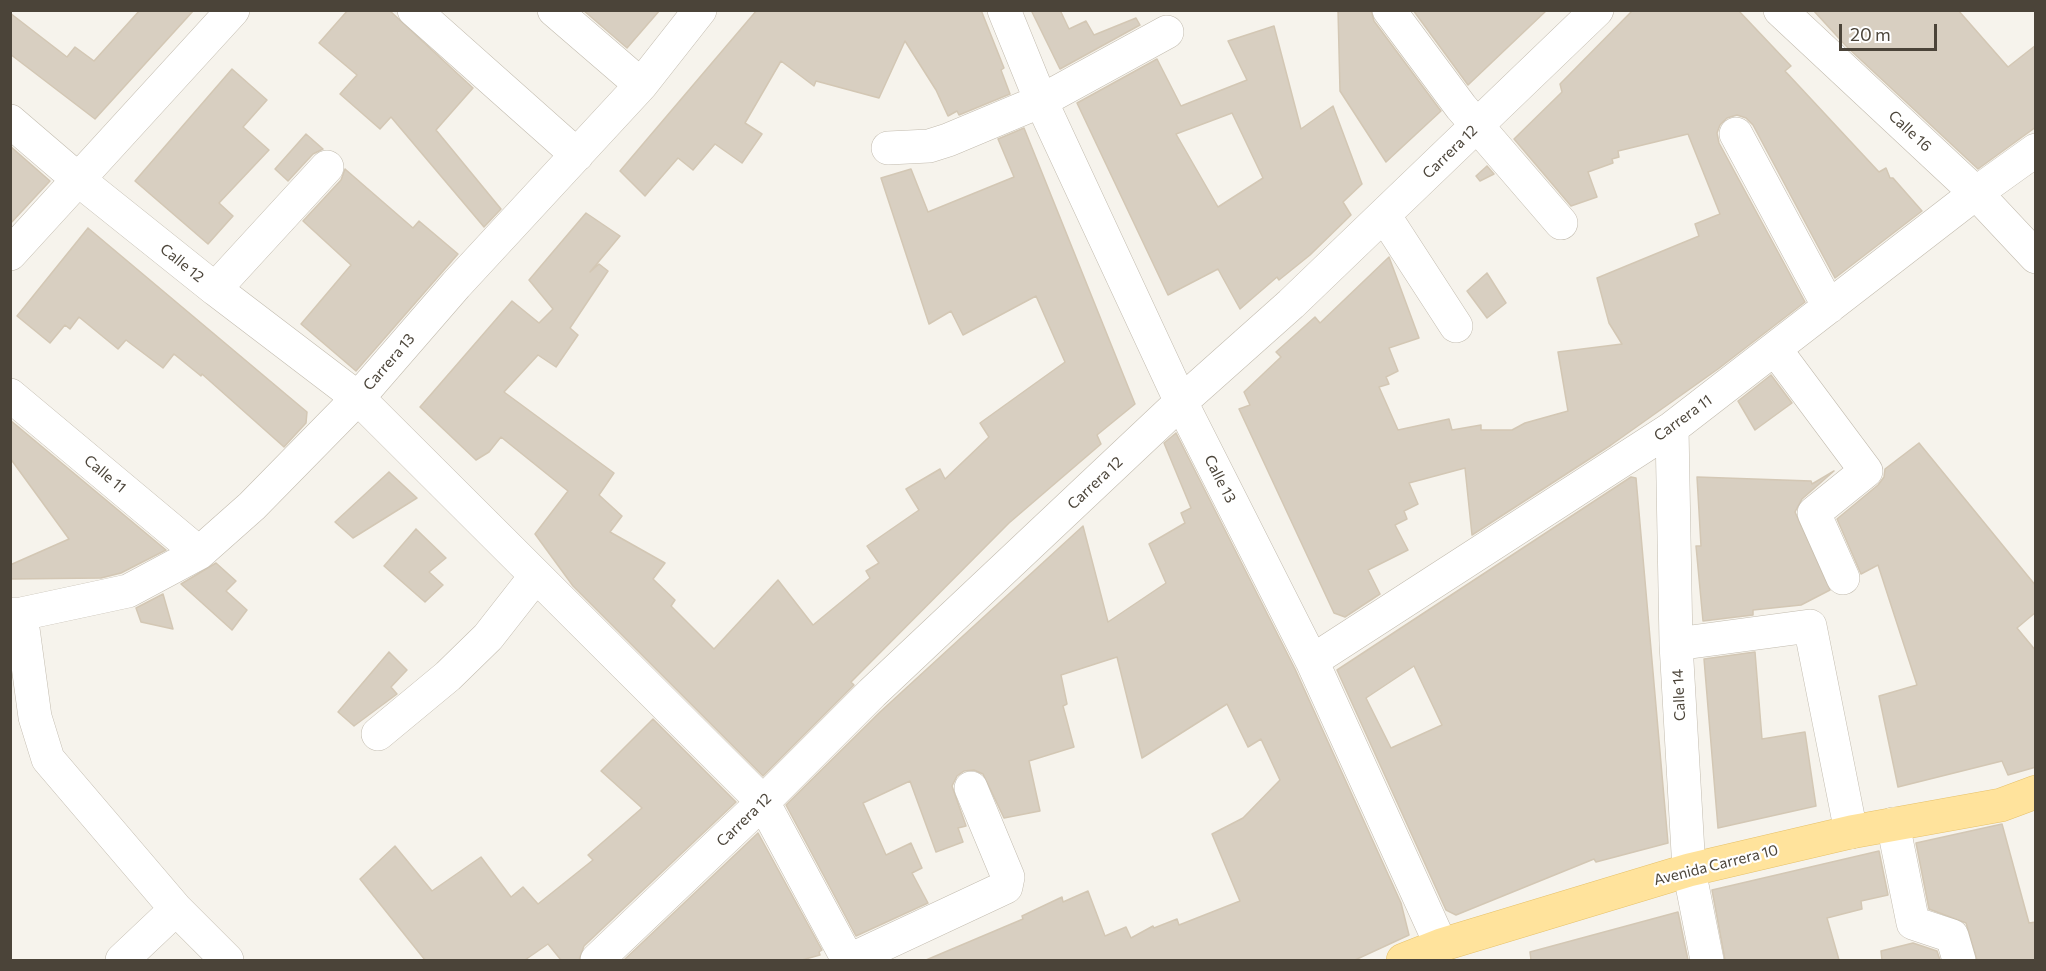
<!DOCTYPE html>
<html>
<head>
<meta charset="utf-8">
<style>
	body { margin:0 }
	#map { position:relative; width:2046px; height:971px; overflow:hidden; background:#f6f3ec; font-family:Commissioner,sans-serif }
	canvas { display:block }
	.frame { position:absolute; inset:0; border:12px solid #4b4439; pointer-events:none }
	.scale { position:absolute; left:1839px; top:24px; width:98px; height:27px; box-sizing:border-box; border:3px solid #4b4439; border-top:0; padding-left:8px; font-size:18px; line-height:21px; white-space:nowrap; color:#4b4439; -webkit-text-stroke:4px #fff; paint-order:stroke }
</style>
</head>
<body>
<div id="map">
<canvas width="2046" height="971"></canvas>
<div class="frame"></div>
<div class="scale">20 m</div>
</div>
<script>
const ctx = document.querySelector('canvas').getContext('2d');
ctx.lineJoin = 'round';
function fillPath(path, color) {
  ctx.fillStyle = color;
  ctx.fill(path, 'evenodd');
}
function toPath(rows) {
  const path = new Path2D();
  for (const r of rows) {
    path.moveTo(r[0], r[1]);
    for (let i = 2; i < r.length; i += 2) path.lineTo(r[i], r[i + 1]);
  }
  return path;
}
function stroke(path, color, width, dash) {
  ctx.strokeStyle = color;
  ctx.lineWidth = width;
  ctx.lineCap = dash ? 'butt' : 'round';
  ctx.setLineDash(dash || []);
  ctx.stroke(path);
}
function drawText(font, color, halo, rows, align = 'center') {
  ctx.font = font + ' Commissioner,sans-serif';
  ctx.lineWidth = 4.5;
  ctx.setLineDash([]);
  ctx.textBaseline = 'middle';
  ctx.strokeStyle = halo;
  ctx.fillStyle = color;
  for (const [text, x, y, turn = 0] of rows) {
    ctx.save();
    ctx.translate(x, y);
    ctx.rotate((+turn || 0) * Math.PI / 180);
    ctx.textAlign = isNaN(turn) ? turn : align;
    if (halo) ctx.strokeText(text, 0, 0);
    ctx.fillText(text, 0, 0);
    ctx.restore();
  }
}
const building = toPath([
	[140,10,194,10,95,119,10,54,10,13,67,57,75,47,94,61,140,10],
	[348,10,389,10,473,88,436,130,501,209,484,227,391,117,380,129,340,94,357,75,319,43,348,10],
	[583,10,660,10,627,48,583,10],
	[757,10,981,10,1004,68,1001,70,1010,94,959,115,957,111,948,116,936,90,905,41,879,98,816,81,814,86,781,61,745,123,762,134,742,163,715,144,693,170,678,158,645,196,620,171,757,10],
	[1031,10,1060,10,1069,29,1086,21,1094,35,1136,18,1140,25,1060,69,1031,10],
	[1338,10,1371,10,1374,21,1441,111,1386,162,1340,91,1338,10],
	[1413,10,1547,10,1468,85,1413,10],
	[1633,10,1738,10,1791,66,1785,71,1812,100,1879,172,1886,168,1890,178,1893,178,1922,211,1835,278,1753,125,1746,118,1737,115,1727,118,1720,125,1717,133,1719,143,1805,302,1718,369,1611,445,1472,535,1465,468,1409,483,1418,504,1404,511,1407,519,1395,525,1408,550,1368,570,1380,594,1345,617,1334,613,1239,409,1250,405,1244,392,1281,357,1276,352,1315,317,1320,323,1389,257,1419,338,1389,348,1398,371,1386,377,1389,384,1379,387,1398,430,1449,419,1452,430,1481,425,1481,430,1512,430,1525,423,1568,411,1558,352,1622,344,1609,323,1597,278,1699,236,1695,224,1720,214,1688,134,1618,151,1619,157,1612,159,1613,163,1588,172,1597,197,1571,206,1514,139,1562,92,1560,84,1633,10],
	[1813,10,1958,10,2008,67,2036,45,2036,127,1978,169,1847,47,1813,10],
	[1274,26,1301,129,1333,106,1362,184,1343,202,1351,215,1310,255,1279,280,1277,277,1240,309,1218,269,1168,295,1077,103,1157,59,1181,106,1247,80,1228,41,1274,26],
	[1232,113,1263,178,1218,207,1176,134,1232,113],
	[232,69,267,100,243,127,269,150,219,203,233,216,208,244,135,181,232,69],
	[1024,128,1135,404,1097,435,1101,444,1009,523,851,682,854,685,763,776,573,586,535,534,568,491,501,437,489,452,476,460,420,407,512,301,539,323,553,309,529,280,586,213,620,236,590,272,599,264,608,271,570,328,578,335,556,367,538,355,504,392,614,473,599,495,622,516,610,532,665,563,653,579,675,600,671,606,714,649,778,580,813,625,870,578,866,571,879,563,867,546,919,510,906,489,940,469,945,479,989,437,980,423,1065,362,1036,296,963,335,951,311,929,324,881,178,911,169,928,212,1014,177,998,139,1024,128],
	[306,134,323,149,313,154,288,181,275,169,306,134],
	[10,146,50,181,10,224,10,146],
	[1487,166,1494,174,1480,181,1476,176,1487,166],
	[345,169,413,228,419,221,458,254,356,371,301,324,351,265,303,221,341,180,345,169],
	[88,228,307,412,306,423,284,447,202,374,201,376,174,354,163,368,126,340,118,349,79,317,70,329,65,325,50,343,17,316,88,228],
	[1487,273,1506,303,1487,318,1467,291,1487,273],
	[1771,375,1792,403,1755,430,1738,401,1771,375],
	[10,420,166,550,121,573,101,578,10,579,10,565,69,539,10,458,10,420],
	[1176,433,1295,669,1401,903,1409,935,1355,960,926,960,1023,919,1022,916,1062,897,1063,902,1088,891,1105,936,1126,927,1131,938,1153,926,1154,928,1177,919,1179,925,1240,901,1212,834,1243,818,1280,780,1261,739,1248,747,1227,704,1142,758,1117,657,1061,675,1067,704,1063,706,1074,747,1029,761,1040,811,1004,818,983,774,974,770,964,771,957,776,952,786,966,826,958,828,963,842,936,852,910,781,863,803,886,855,911,843,922,868,912,873,928,903,856,936,786,805,880,712,1083,526,1108,622,1166,583,1149,544,1185,523,1181,513,1191,508,1164,443,1176,433],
	[1919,443,2036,586,2036,612,2017,628,2036,651,2036,767,2008,775,2002,761,1898,787,1879,696,1917,685,1878,565,1861,574,1837,519,1878,485,1884,477,1885,469,1919,443],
	[1834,471,1802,499,1795,512,1830,590,1801,605,1753,610,1753,615,1703,621,1696,546,1701,546,1697,477,1811,481,1812,484,1834,471],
	[389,472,417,498,353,538,335,522,389,472],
	[1631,477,1636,478,1668,843,1596,862,1594,859,1456,915,1446,910,1337,670,1631,477],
	[1414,666,1442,725,1391,748,1366,698,1414,666],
	[416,529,446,558,429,572,443,585,425,602,384,566,416,529],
	[216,563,236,581,226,591,247,610,232,630,181,584,216,563],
	[163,594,173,629,141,622,136,608,163,594],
	[389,652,407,670,391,687,397,694,354,726,338,712,389,652],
	[1755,652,1762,739,1805,732,1816,806,1718,828,1704,659,1755,652],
	[653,719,736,802,584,946,579,960,561,960,548,944,525,960,425,960,360,879,395,846,432,891,481,857,511,897,523,887,538,904,593,860,588,855,642,808,601,771,653,719],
	[2002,824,2029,923,2036,922,2036,960,1977,960,1966,923,1929,909,1916,843,2002,824],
	[758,833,822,950,819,952,820,955,802,960,624,960,758,833],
	[1879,851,1888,895,1861,901,1862,909,1827,918,1839,960,1725,960,1712,890,1879,851],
	[1678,912,1688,960,1531,960,1530,952,1678,912],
	[1913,943,1937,951,1940,960,1882,960,1881,951,1913,943]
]);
const minor = toPath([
	[414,10,577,155],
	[554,10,641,85],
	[1004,10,1041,101,1181,402,1312,661,1441,945],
	[1389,10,1461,107,1561,223],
	[1780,10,1976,193,2036,257],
	[10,121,80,181,215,289,358,398,763,802,848,960],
	[1736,134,1829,307],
	[888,148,929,146,948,140,1041,101,1167,32],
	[1384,215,1456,326],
	[10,254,233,10],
	[215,289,327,167],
	[1775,349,1866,471,1814,513,1843,578],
	[10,395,199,553],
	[1672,428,1676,644,1689,870,1707,960],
	[10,614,21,614,128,591,199,553,252,506,358,398,456,285,641,85,700,10],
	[21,614,35,717,48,759,176,909,227,960],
	[1676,644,1810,626,1851,832],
	[1312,661,1672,428,1976,193,2036,150],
	[378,734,448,676,488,637,535,577],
	[1893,824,1913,923,1952,936,1959,960],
	[122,960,176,909],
	[597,960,763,802,872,693,1181,402,1291,304,1597,10],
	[850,960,1006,887,1008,877,971,788]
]);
const major = toPath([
	[1403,960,1441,945,1689,870,1851,832,2001,805,2036,792]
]);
const streetNames = [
	["Calle 16",1910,131,43],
	["Carrera 12",1450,152,-44],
	["Calle 12",182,263,39],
	["Carrera 13",389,362,-49],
	["Carrera 11",1683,418,-36],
	["Calle 11",105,474,40],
	["Calle 13",1220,479,63],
	["Carrera 12",1095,483,-43],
	["Calle 14",1679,695,-93],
	["Carrera 12",744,820,-44],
	["Avenida Carrera 10",1716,865,-14]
];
fillPath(building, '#d8cfc1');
stroke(building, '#d3c7b4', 1.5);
stroke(minor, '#c2bbae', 34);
stroke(major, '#e6c16a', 34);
stroke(minor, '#fff', 33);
stroke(major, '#ffe39c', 33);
drawText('15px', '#4b4439', '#fff', streetNames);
</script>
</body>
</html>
